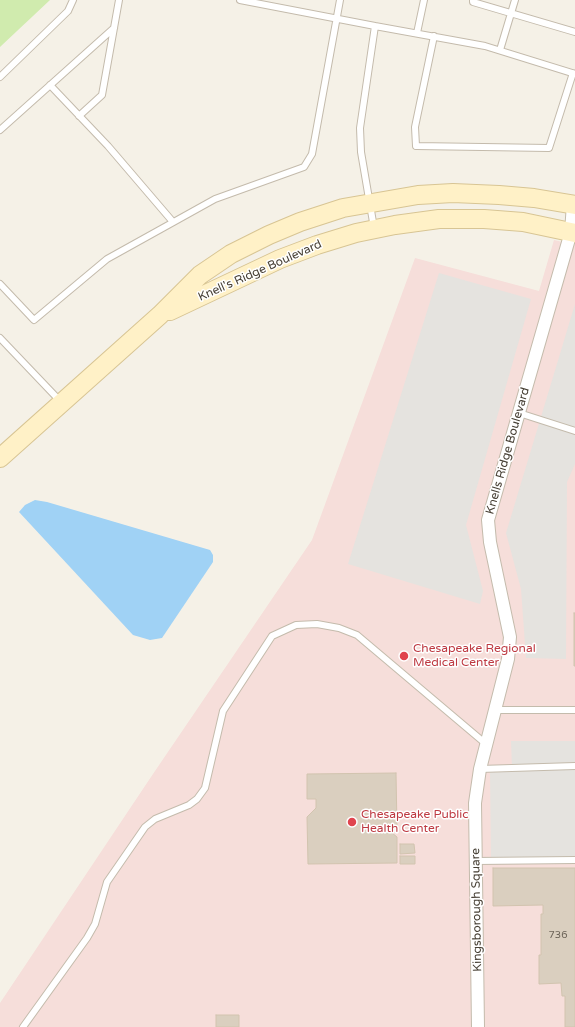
<!DOCTYPE html>
<html>
<head>
<meta charset="utf-8">
<style>
	body { margin:0 }
	canvas { display:block; background:#f5f1e7 }
</style>
</head>
<body>
<canvas width="575" height="1027"></canvas>
<script>
const ctx = document.querySelector('canvas').getContext('2d');
ctx.lineJoin = 'round';
function fillPath(path, color) {
  ctx.fillStyle = color;
  ctx.fill(path, 'evenodd');
}
function toPath(rows) {
  const path = new Path2D();
  for (const r of rows) {
    path.moveTo(r[0], r[1]);
    for (let i = 2; i < r.length; i += 2) path.lineTo(r[i], r[i + 1]);
  }
  return path;
}
function stroke(path, color, width, dash) {
  ctx.strokeStyle = color;
  ctx.lineWidth = width;
  ctx.lineCap = dash ? 'butt' : 'round';
  ctx.setLineDash(dash || []);
  ctx.stroke(path);
}
function drawText(font, color, halo, rows, align = 'center') {
  ctx.font = font + ' "Varela Round",sans-serif';
  ctx.lineWidth = 3;
  ctx.setLineDash([]);
  ctx.textBaseline = 'middle';
  ctx.strokeStyle = halo;
  ctx.fillStyle = color;
  for (const [text, x, y, turn = 0] of rows) {
    ctx.save();
    ctx.translate(x, y);
    ctx.rotate((+turn || 0) * Math.PI / 180);
    ctx.textAlign = isNaN(turn) ? turn : align;
    if (halo) ctx.strokeText(text, 0, 0);
    ctx.fillText(text, 0, 0);
    ctx.restore();
  }
}
const medical = toPath([
	[554,240,575,245,575,1027,0,1027,0,1003,155,771,312,540,415,258,539,291]
]);
const green = toPath([
	[0,0,50,0,0,47]
]);
const parking = toPath([
	[439,273,531,299,466,525,483,591,480,604,348,564],
	[575,304,575,464,567,482,566,659,526,658,521,589,506,533],
	[511,741,575,741,575,860,491,861,490,769,512,768]
]);
const water = toPath([
	[35,500,47,502,210,550,213,555,213,562,162,638,150,640,133,635,19,512,25,505]
]);
const building = toPath([
	[574,613,575,613,575,666,574,666,574,613],
	[396,773,397,828,391,828,391,832,397,837,397,863,308,864,307,817,316,808,316,799,307,799,307,774,396,773],
	[400,844,414,844,415,853,400,854,400,844],
	[400,856,415,856,415,864,400,864,400,856],
	[493,868,575,868,575,1027,565,1027,565,996,562,996,561,983,539,984,539,955,541,955,541,914,543,914,543,905,493,906,493,868],
	[216,1015,239,1015,239,1027,216,1027,216,1015]
]);
const lane = toPath([
	[240,0,375,26],
	[473,0,473,2,575,32],
	[417,33,424,0],
	[434,36,415,127,416,146,549,148,573,73],
	[500,50,515,0],
	[0,77,68,11,73,0],
	[50,85,108,146,173,222],
	[79,116,102,95,119,0],
	[0,130,114,28],
	[374,228,361,152,360,128,375,26,485,46,575,74],
	[0,284,34,320,107,259,215,199,304,167,312,154,340,0],
	[0,338,61,402],
	[519,413,575,431],
	[495,710,575,710],
	[480,769,575,766],
	[476,861,575,860],
	[23,1027,87,938,95,924,107,882,145,827,155,819,189,805,197,799,205,788,223,711,272,636,296,625,317,624,339,628,357,635,486,744]
]);
const street = toPath([
	[478,1027,475,803,480,769,508,659,510,637,490,542,488,520,571,232,573,204]
]);
const secondary = toPath([
	[170,311,280,259,317,245,356,233,395,225,439,219,484,219,523,222,575,233],
	[0,458,160,315,200,275,231,254,269,235,300,222,343,208,418,195,453,193,499,195,534,198,575,205]
]);
const markers = [
	[404,656,5,"#e0444e"],
	[352,822,5,"#e0444e"]
];
const numberNames = [
	["736",558,935]
];
const streetNames = [
	["Knell's Ridge Boulevard",260,271,-24],
	["Knells Ridge Boulevard",508,451,-74],
	["Kingsborough Square",477,910,-91]
];
const healthNames = [
	["Chesapeake Regional",413,649],
	["Medical Center",413,663],
	["Chesapeake Public",361,815],
	["Health Center",361,829]
];
fillPath(medical, '#f6deda');
fillPath(green, '#d0ebae');
fillPath(parking, '#e5e3df');
fillPath(water, '#a0d2f5');
fillPath(building, '#dacfbf');
stroke(building, '#d2c4af', 1);
stroke(lane, '#c4bbac', 8);
stroke(street, '#c4bbac', 14);
stroke(secondary, '#d8c594', 20);
stroke(lane, '#fff', 6);
stroke(street, '#fff', 12);
stroke(secondary, '#fff1c7', 18);
for (const [x, y, r, color] of markers) {
  const dot = new Path2D();
  dot.arc(x, y, r, 0, 2 * Math.PI);
  ctx.fillStyle = color;
  ctx.fill(dot);
  stroke(dot, '#fff', 1.5);
}
drawText('10px', '#6c6458', null, numberNames);
drawText('12px', '#484136', '#fff', streetNames);
drawText('12px', '#be3a42', '#fff', healthNames, 'left');
</script>
</body>
</html>
